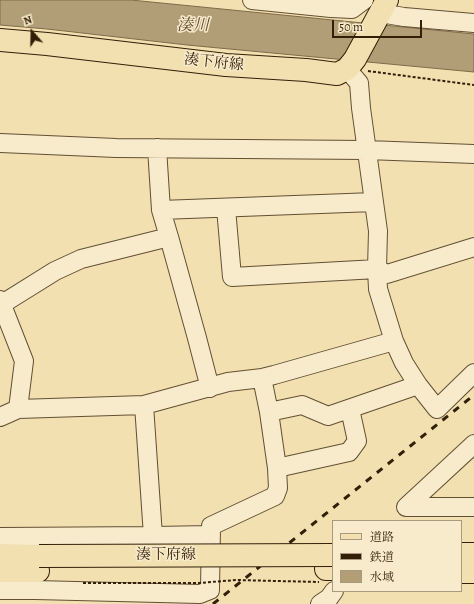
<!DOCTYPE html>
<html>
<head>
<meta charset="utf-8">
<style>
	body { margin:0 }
	#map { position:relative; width:474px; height:604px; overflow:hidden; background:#f2e0b1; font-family:Alegreya,"Noto Serif JP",serif }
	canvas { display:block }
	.legend { position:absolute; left:332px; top:520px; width:130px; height:72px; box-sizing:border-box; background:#f7ebcc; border:1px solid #a9997d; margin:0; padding:5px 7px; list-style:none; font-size:12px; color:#331f07 }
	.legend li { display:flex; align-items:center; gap:8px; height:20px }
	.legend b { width:20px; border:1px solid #a9997d }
	.north { position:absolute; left:12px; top:12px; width:40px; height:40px; -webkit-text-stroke:3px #f7ebcc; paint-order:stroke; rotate:340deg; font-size:11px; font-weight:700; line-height:16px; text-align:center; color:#331f07 }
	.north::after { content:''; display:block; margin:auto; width:14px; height:18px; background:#331f07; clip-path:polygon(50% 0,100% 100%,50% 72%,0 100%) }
	.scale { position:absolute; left:332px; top:20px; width:90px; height:18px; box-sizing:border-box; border:2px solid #331f07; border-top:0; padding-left:5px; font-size:12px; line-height:14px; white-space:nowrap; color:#331f07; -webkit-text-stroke:3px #f7ebcc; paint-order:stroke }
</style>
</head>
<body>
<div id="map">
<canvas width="474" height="604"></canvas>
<ul class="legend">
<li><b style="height:5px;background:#f2e0b1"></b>道路</li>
<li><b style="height:5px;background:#331f07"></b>鉄道</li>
<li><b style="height:11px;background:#b19e77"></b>水域</li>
</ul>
<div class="north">N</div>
<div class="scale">50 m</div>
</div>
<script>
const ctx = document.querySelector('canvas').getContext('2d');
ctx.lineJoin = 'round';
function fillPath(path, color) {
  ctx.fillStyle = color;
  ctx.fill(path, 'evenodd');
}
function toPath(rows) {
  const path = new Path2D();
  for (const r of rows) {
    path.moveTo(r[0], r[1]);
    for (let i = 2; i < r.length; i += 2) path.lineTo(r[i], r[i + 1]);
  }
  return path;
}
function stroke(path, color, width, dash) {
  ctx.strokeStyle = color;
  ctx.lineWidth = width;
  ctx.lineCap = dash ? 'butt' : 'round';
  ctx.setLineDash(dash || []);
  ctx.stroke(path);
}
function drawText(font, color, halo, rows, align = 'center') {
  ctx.font = font + ' Alegreya,"Noto Serif JP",serif';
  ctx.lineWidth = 3;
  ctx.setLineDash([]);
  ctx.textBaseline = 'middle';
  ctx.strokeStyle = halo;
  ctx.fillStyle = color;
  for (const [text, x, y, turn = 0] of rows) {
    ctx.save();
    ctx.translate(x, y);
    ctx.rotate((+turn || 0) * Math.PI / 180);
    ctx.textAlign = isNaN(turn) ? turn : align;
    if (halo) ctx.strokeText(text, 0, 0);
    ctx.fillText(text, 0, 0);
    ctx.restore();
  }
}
const water = toPath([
	[0,0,131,0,474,34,474,72,187,45,47,29,0,25,0,0]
]);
const path = toPath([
	[368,71,474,85]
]);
const minor = toPath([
	[252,0,331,8,352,9,364,0],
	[380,13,404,17,474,23],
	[347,69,359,83,361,108,378,231,377,269,378,289,394,341,404,363,418,385,437,409,474,373],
	[0,143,116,148,367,150,474,154],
	[226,208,232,277,377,269,387,274,474,247],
	[161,210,374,202],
	[169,237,197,338,210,388],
	[0,300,24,361,18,409],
	[2,304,55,271,81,259,169,237,161,210,157,148],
	[144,405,153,536],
	[269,412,302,405,328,416,418,385],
	[0,417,18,409,144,405,228,382,262,378,274,375,394,341],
	[474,444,406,507,474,507],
	[277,468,349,452,357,441,350,409],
	[0,537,153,536,211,535],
	[0,590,35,590,200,594,210,590,211,526,275,496,278,488,277,468,269,412,262,378],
	[320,604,329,598,334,591]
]);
const major = toPath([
	[0,40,47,44,226,65,306,70,337,74,347,69,355,59,387,0],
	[461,554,474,554],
	[0,555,39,556],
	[326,569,333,569],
	[0,571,38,571],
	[461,572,474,572]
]);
const rail = toPath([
	[213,604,474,395]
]);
const pathBridge = toPath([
	[83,583,199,583,236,580,319,582]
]);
const majorBridge = toPath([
	[39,556,333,555]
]);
const streetNames = [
	["湊下府線",214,63,6],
	["湊下府線",166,555]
];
const waterNames = [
	["湊川",193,26]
];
fillPath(water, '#b19e77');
stroke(water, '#7f6b4a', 1);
stroke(minor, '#634f32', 20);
stroke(major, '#331f07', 24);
stroke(path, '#331f07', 2, [3, 2]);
stroke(minor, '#f7ebcc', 18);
stroke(major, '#f2e0b1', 22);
stroke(rail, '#331f07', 3, [7, 7]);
stroke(majorBridge, '#331f07', 24, []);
stroke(pathBridge, '#331f07', 2, [3, 2]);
stroke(majorBridge, '#f2e0b1', 22);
drawText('15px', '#331f07', '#f7ebcc', streetNames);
drawText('italic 16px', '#5f4b2e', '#f7ebcc', waterNames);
</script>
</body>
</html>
